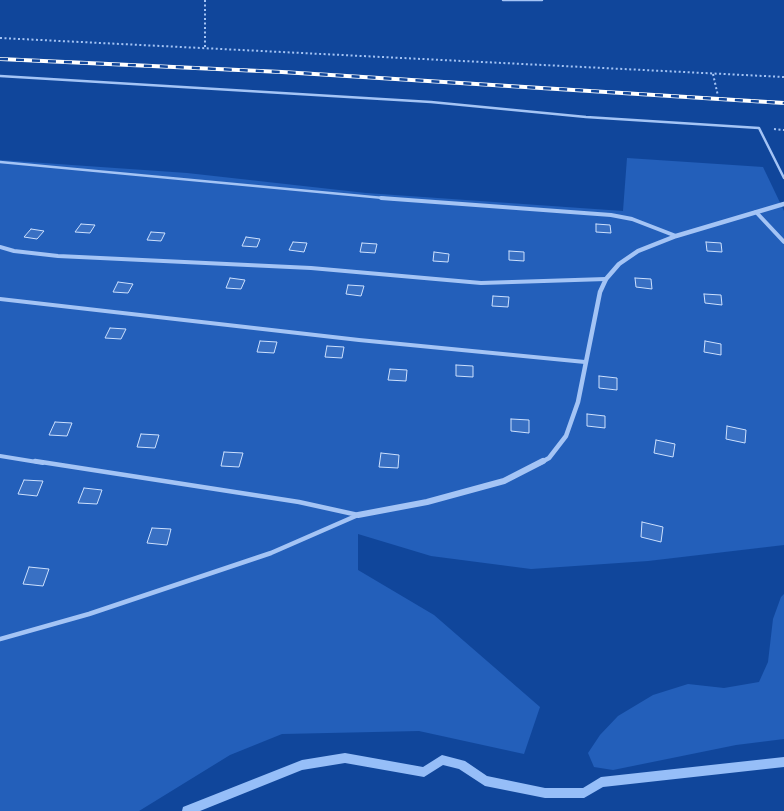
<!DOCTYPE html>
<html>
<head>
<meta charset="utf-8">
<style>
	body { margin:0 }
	canvas { display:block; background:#10469b }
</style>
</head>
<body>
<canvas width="784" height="811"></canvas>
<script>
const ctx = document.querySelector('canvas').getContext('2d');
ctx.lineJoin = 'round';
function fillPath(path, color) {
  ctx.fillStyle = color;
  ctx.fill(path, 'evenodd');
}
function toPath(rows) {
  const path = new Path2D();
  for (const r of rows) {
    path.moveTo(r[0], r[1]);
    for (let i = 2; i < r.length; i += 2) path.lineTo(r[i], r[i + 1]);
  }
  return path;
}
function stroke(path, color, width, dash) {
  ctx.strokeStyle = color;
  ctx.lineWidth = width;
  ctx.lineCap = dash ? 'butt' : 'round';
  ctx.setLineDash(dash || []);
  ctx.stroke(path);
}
const green = toPath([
	[627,158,763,167,784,211,784,545,648,561,531,569,431,556,358,534,358,570,434,615,540,707,524,754,419,731,282,734,230,755,139,811,0,811,0,160,187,173,366,193,623,211],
	[784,594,784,739,736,745,613,770,594,767,588,753,600,735,618,716,653,695,688,684,724,688,759,682,768,662,773,619,781,597]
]);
const stream = toPath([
	[345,753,423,767,442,755,465,761,487,776,545,788,583,788,601,777,784,757,784,767,603,787,584,798,545,798,485,786,459,769,443,765,424,777,345,763,302,770,200,811,182,811,183,807,302,760,345,753]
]);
const building = toPath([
	[81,224,95,225,90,233,75,232,81,224],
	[596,224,610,225,611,233,596,232,596,224],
	[31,229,44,231,37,239,24,237,31,229],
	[151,232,165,233,161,241,147,240,151,232],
	[246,237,260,239,257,247,242,246,246,237],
	[293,242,307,243,304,252,289,250,293,242],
	[706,242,721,243,722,252,707,251,706,242],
	[362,243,377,244,375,253,360,252,362,243],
	[509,251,524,252,524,261,509,260,509,251],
	[434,252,449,254,448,262,433,261,434,252],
	[230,278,245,280,241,289,226,288,230,278],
	[635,278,651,279,652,289,636,287,635,278],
	[118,282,133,284,128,293,113,292,118,282],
	[348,285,364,286,361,296,346,294,348,285],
	[704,294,721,295,722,305,705,303,704,294],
	[493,296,509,297,508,307,492,306,493,296],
	[110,328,126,329,121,339,105,338,110,328],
	[260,341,277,342,274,353,257,352,260,341],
	[705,341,721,344,721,355,704,352,705,341],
	[327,346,344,347,342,358,325,357,327,346],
	[456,365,473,366,473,377,456,376,456,365],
	[390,369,407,370,406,381,388,380,390,369],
	[599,376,617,378,617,390,599,388,599,376],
	[587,414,605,416,605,428,587,426,587,414],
	[511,419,529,420,529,433,511,431,511,419],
	[55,422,72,423,67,436,49,435,55,422],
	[727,426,746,430,745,443,726,439,727,426],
	[141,434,159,435,155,448,137,447,141,434],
	[656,440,675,444,673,457,654,453,656,440],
	[224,452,243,453,239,467,221,466,224,452],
	[381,453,399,455,398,468,379,467,381,453],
	[24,480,43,481,37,496,18,494,24,480],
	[84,488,102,490,97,504,78,503,84,488],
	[642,522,663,527,661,542,641,537,642,522],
	[152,528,171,529,167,545,147,543,152,528],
	[29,567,49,569,43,586,23,584,29,567]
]);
const path = toPath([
	[205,0,205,48],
	[0,38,784,77],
	[713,74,718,96],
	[774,129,784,130]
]);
const serviceFar2 = toPath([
	[503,0,542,0],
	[0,76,431,102,586,117,759,128,784,178],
	[0,162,394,199]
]);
const serviceFar1 = toPath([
	[381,198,611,215,632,219,676,236],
	[756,212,784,242],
	[0,247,14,251,58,256,311,268,481,283,606,279],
	[0,299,359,340,585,362],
	[0,456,43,463]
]);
const service = toPath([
	[35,461,299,502,358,515],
	[0,639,89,614,271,553,358,515]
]);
const minorFar1 = toPath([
	[540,463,549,458,566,436,578,402,600,292,606,279,619,264,638,251,676,236,784,204]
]);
const minor = toPath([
	[358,515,427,502,504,481,543,461]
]);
const rail = toPath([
	[0,59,282,72,784,103]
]);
fillPath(green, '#235fba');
fillPath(stream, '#96bef8');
fillPath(building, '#3970c3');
stroke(building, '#cce0fe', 1);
stroke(path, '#a4c4f5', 2, [2, 2.5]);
stroke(serviceFar2, '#a4c4f5', 2.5);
stroke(serviceFar1, '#a4c4f5', 4);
stroke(service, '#a4c4f5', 4.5);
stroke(minorFar1, '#a4c4f5', 4.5);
stroke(minor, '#a4c4f5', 6);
stroke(rail, '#fff', 4);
stroke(rail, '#10469b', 2.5, [8]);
</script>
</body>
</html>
